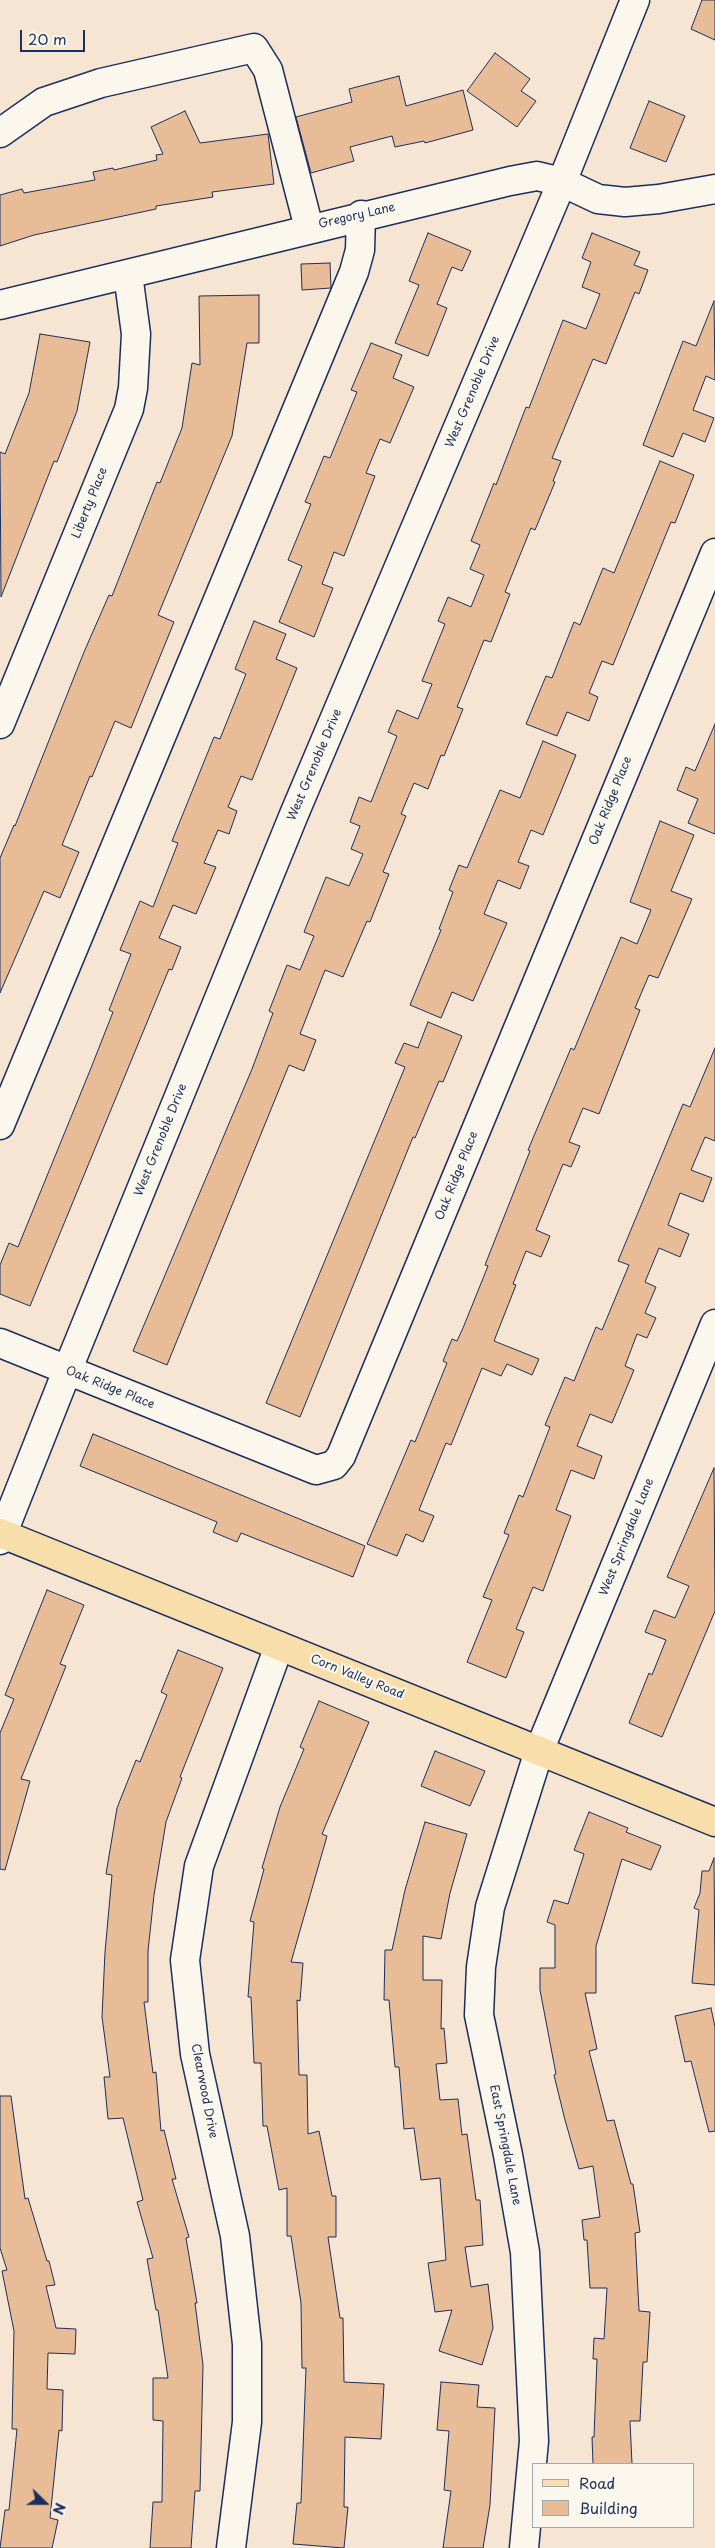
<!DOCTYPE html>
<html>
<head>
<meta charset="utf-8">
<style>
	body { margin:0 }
	#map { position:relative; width:715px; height:2548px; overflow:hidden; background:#f5e5d2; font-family:"Playpen Sans",sans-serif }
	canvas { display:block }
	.legend { position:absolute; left:532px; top:2463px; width:162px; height:65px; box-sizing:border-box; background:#fbf7ec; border:1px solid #a1a7b3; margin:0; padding:6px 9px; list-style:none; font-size:15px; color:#1b2f5e }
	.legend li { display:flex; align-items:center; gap:10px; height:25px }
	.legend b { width:25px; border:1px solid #a1a7b3 }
	.north { position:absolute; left:20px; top:2478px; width:50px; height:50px; -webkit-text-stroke:4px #fbf7ec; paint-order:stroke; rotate:112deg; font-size:14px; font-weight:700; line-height:20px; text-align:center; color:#1b2f5e }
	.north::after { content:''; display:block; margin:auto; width:18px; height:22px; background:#1b2f5e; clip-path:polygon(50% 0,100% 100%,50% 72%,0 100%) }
	.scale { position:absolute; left:20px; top:30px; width:65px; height:22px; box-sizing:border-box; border:2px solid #1b2f5e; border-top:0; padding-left:6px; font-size:15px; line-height:18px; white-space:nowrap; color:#1b2f5e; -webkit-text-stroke:4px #fbf7ec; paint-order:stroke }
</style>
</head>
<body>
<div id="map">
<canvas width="715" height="2548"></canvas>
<ul class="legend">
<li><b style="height:6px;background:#f8deab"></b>Road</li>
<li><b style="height:14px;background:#e7bc97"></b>Building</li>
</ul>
<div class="north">N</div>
<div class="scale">20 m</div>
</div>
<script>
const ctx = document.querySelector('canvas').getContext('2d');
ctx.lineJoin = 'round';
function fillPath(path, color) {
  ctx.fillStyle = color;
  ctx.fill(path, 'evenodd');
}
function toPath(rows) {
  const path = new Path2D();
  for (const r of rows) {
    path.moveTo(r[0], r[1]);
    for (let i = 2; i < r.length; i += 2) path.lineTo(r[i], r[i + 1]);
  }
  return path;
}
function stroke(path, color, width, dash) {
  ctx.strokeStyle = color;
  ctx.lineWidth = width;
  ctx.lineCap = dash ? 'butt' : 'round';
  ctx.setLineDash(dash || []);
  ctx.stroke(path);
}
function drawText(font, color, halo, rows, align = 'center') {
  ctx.font = font + ' "Playpen Sans",sans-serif';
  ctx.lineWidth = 4.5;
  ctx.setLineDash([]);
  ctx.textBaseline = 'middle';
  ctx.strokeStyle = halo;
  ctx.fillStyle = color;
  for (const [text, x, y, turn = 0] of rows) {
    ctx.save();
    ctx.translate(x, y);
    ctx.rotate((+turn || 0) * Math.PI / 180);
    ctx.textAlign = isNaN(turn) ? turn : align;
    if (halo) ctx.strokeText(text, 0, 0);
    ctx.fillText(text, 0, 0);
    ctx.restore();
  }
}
const building = toPath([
	[702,0,715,0,715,40,691,29,702,0],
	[495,53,530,79,521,91,536,101,517,127,467,91,495,53],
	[399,76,406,106,463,90,473,130,425,143,424,141,395,147,392,136,350,147,354,161,311,173,296,117,352,102,349,89,399,76],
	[649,101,685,116,666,162,630,148,649,101],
	[185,111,200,143,268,134,274,184,212,192,213,197,156,206,156,209,34,235,0,246,0,195,22,189,24,193,95,180,93,172,113,168,114,170,157,160,156,155,163,154,151,127,185,111],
	[428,233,471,251,462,271,452,267,437,304,447,308,428,356,395,343,419,285,409,281,428,233],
	[592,233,640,252,634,265,648,270,639,294,635,292,606,364,593,359,552,458,561,461,553,481,555,482,535,530,531,528,505,592,510,594,491,642,484,640,457,707,463,709,444,756,441,755,428,789,414,783,401,814,406,816,383,872,389,874,370,922,367,921,343,977,325,970,300,1034,316,1040,304,1071,289,1065,167,1365,133,1351,252,1069,273,1013,269,1011,287,965,300,970,314,936,304,932,326,877,349,886,363,854,351,849,360,826,350,822,359,797,371,802,397,736,388,732,397,710,418,719,432,684,422,681,445,624,438,621,448,597,471,607,484,575,470,569,480,545,471,541,494,483,496,485,526,407,529,408,563,320,586,329,600,294,582,287,591,262,582,258,592,233],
	[330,263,331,288,302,290,301,264,330,263],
	[259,295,259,343,247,343,232,436,158,615,174,622,131,728,115,721,92,777,90,776,62,845,79,852,60,898,44,891,0,993,0,858,14,825,15,826,84,652,109,595,112,596,157,482,160,483,182,428,192,363,200,365,199,296,259,295],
	[714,301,715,380,706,376,693,410,714,418,705,442,683,433,673,457,643,445,683,341,696,346,714,301],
	[40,334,90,342,77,411,57,462,54,461,1,597,0,452,5,454,29,393,40,334],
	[371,343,402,355,393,378,414,387,390,443,380,439,366,473,375,476,344,556,334,552,322,584,333,588,314,637,279,622,302,566,288,560,311,504,305,502,324,456,330,458,357,392,351,390,371,343],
	[660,461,694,475,675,523,671,522,613,665,602,661,589,693,598,697,589,721,567,712,557,736,526,724,546,676,552,678,574,622,580,625,603,568,614,573,660,461],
	[254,621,286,634,276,659,297,668,252,780,241,776,228,807,237,811,229,834,218,830,204,863,216,867,196,914,173,905,159,938,181,947,172,970,169,969,30,1306,0,1294,0,1265,9,1243,18,1247,91,1068,113,1012,109,1010,131,954,120,950,140,901,153,907,178,843,172,841,214,737,220,739,246,674,235,669,254,621],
	[715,724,715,834,688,823,698,799,677,790,686,767,695,771,715,724],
	[543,741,576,755,543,835,531,830,518,862,529,866,520,889,498,880,484,914,507,923,473,1001,452,992,441,1018,410,1005,441,930,439,929,453,892,449,890,459,865,467,868,500,790,520,798,543,741],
	[660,821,694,835,671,891,692,899,658,978,649,975,635,1008,640,1010,599,1114,583,1108,569,1142,580,1146,571,1167,563,1164,536,1230,550,1236,541,1257,526,1251,513,1284,516,1285,494,1341,539,1359,532,1375,507,1364,501,1376,482,1368,451,1445,446,1443,419,1510,434,1516,423,1542,406,1534,397,1556,367,1544,411,1440,415,1442,447,1363,443,1361,452,1339,457,1341,463,1328,488,1266,485,1265,530,1151,528,1150,571,1048,574,1050,621,937,637,944,651,910,630,902,660,821],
	[428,1022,462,1036,443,1082,439,1081,415,1138,413,1137,300,1417,266,1403,405,1067,395,1063,404,1043,418,1048,428,1022],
	[715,1048,715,1141,705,1137,691,1170,712,1178,703,1202,680,1193,668,1225,689,1234,680,1257,659,1248,645,1282,656,1287,645,1313,656,1318,647,1338,637,1334,625,1366,634,1370,612,1423,590,1414,577,1446,602,1456,594,1479,571,1470,556,1510,571,1516,543,1591,533,1587,516,1629,524,1632,506,1678,467,1662,492,1600,483,1597,509,1535,504,1533,519,1495,523,1497,550,1427,545,1425,565,1377,574,1381,596,1327,602,1330,629,1265,618,1261,683,1104,690,1107,715,1048],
	[93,1434,365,1546,353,1577,241,1533,237,1542,213,1532,217,1522,80,1466,93,1434],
	[714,1468,715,1611,662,1737,629,1723,649,1673,652,1675,666,1640,645,1632,654,1610,675,1618,689,1586,667,1577,714,1468],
	[47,1590,84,1605,60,1664,66,1666,21,1779,30,1781,5,1870,0,1869,0,1733,14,1699,5,1695,47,1590],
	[178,1650,223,1668,180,1777,182,1778,166,1822,154,1895,148,1951,148,2002,144,2002,153,2073,156,2072,161,2131,164,2130,176,2179,172,2179,189,2237,186,2238,197,2303,195,2303,203,2365,200,2491,195,2491,191,2548,150,2548,153,2502,162,2502,163,2421,153,2420,153,2378,168,2378,158,2310,156,2310,147,2259,153,2258,137,2202,143,2200,123,2118,108,2119,104,2077,110,2077,102,2017,105,1952,112,1875,106,1874,117,1808,136,1760,140,1762,167,1695,161,1692,178,1650],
	[319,1701,369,1722,322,1834,327,1836,291,1962,303,1963,300,2001,297,2000,299,2075,307,2075,308,2134,319,2131,332,2196,336,2196,336,2237,328,2237,340,2318,343,2318,344,2382,384,2384,381,2439,345,2437,344,2507,348,2507,344,2548,293,2544,297,2503,301,2503,306,2368,302,2368,301,2303,291,2236,287,2236,287,2188,279,2190,267,2126,263,2126,261,2063,254,2063,251,1997,248,1997,254,1922,250,1921,264,1869,262,1868,280,1807,304,1749,300,1747,319,1701],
	[435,1751,485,1771,470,1806,421,1786,435,1751],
	[589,1812,628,1828,626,1832,661,1846,651,1870,622,1859,596,1946,596,1993,585,1993,597,2049,589,2051,607,2121,614,2120,631,2184,633,2184,640,2232,635,2233,639,2311,650,2312,647,2362,643,2362,640,2421,630,2421,632,2464,593,2464,592,2437,594,2437,597,2359,593,2359,594,2338,604,2339,607,2288,590,2288,587,2240,584,2240,582,2220,600,2217,593,2166,579,2169,565,2120,554,2075,556,2074,540,1990,540,1968,555,1968,555,1925,547,1922,554,1900,568,1904,584,1854,574,1850,589,1812],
	[425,1822,467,1834,450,1893,441,1939,423,1936,423,1980,442,1980,441,2029,444,2028,447,2063,436,2064,440,2100,458,2099,462,2135,467,2134,476,2200,480,2200,483,2245,465,2247,471,2287,488,2284,493,2328,482,2365,439,2351,452,2310,435,2312,428,2263,446,2260,440,2178,421,2180,414,2128,404,2129,399,2067,395,2067,389,2000,384,2000,385,1950,392,1950,405,1890,425,1822],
	[714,1858,715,1985,692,1983,699,1910,694,1908,700,1893,702,1871,709,1871,714,1858],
	[711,2008,715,2027,715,2131,709,2132,691,2061,685,2062,675,2016,711,2008],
	[0,2096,11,2096,25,2199,28,2198,47,2261,49,2261,55,2285,46,2286,56,2328,76,2329,75,2354,48,2353,47,2389,63,2390,62,2431,59,2430,50,2518,58,2520,52,2548,0,2548,5,2510,9,2510,17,2429,12,2429,14,2331,2,2271,7,2270,0,2248,0,2096],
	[441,2382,479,2385,477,2407,495,2408,490,2505,483,2548,443,2548,451,2491,444,2490,449,2431,437,2430,441,2382]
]);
const minor = toPath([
	[0,133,44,102,101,83,254,48,268,70,309,228],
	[0,305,510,181,537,176,562,182,598,199,625,202,659,199,715,189],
	[0,724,129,409,133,388,136,334,128,274],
	[0,1125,354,272,360,250,361,215],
	[0,1343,316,1470,334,1465,341,1456,715,553],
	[0,1540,67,1371,295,812,562,182,635,0],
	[231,2548,247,2422,247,2344,235,2236,195,2054,185,1960,199,1866,279,1646],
	[524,2548,534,2441,525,2252,508,2155,479,2015,481,1967,490,1907,539,1751,715,1324]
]);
const major = toPath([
	[0,1533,715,1822]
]);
const streetNames = [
	["Gregory Lane",357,216,-13],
	["West Grenoble Drive",473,392,-67],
	["Liberty Place",90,503,-68],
	["West Grenoble Drive",315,765,-67],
	["Oak Ridge Place",611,801,-68],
	["West Grenoble Drive",161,1140,-68],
	["Oak Ridge Place",457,1176,-68],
	["Oak Ridge Place",110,1388,22],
	["West Springdale Lane",627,1537,-68],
	["Corn Valley Road",357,1677,22],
	["Clearwood Drive",204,2091,79],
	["East Springdale Lane",505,2145,79]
];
fillPath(building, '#e7bc97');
stroke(building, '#1b2f5e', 1);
stroke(minor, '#1b2f5e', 31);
stroke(major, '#1b2f5e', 31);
stroke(minor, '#fbf7ec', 28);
stroke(major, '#f8deab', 28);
drawText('12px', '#1b2f5e', '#fbf7ec', streetNames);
</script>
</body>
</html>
